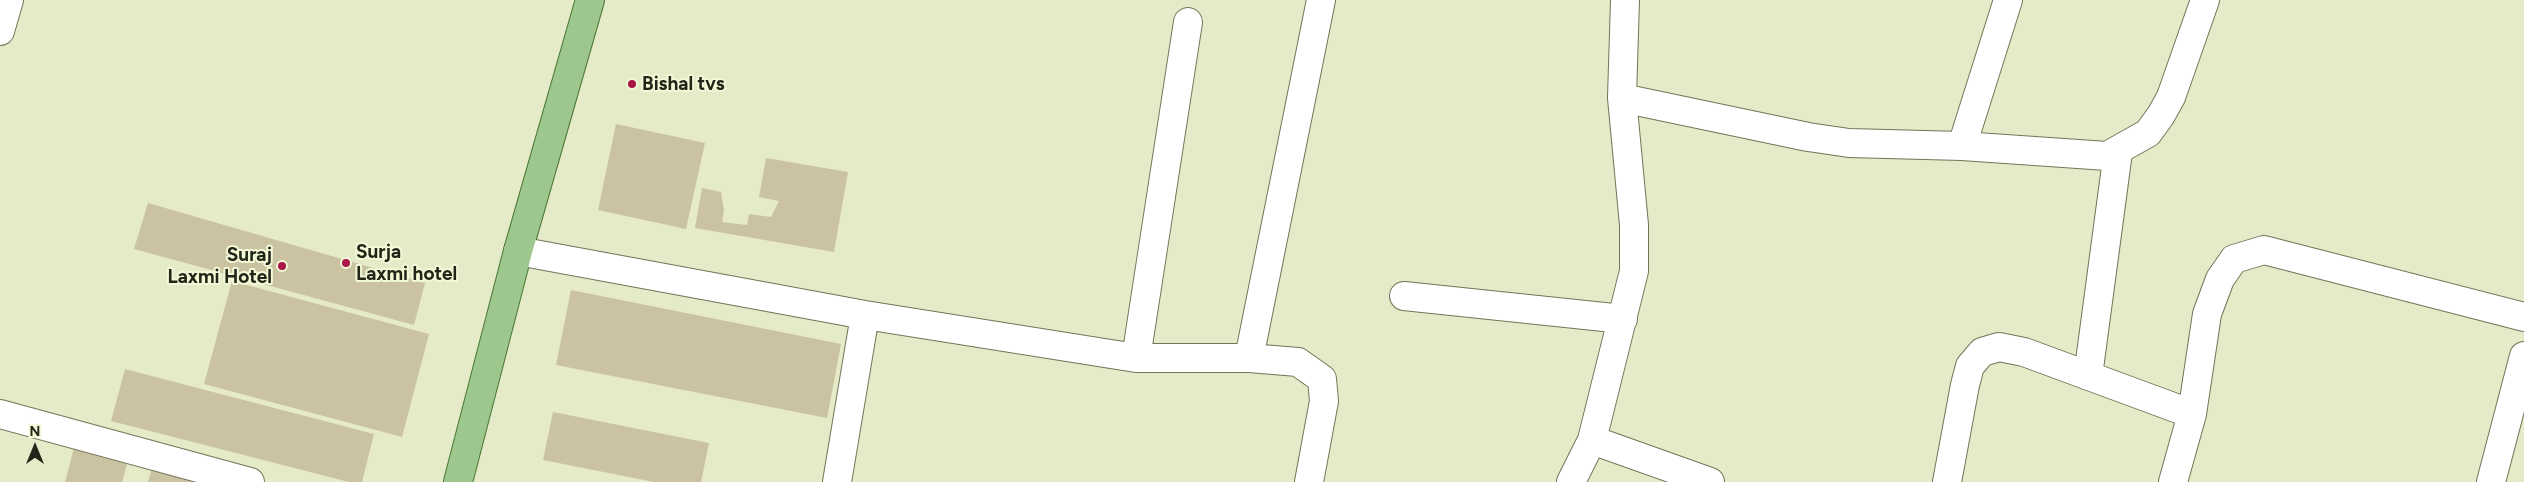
<!DOCTYPE html>
<html>
<head>
<meta charset="utf-8">
<style>
	body { margin:0 }
	#map { position:relative; width:2524px; height:482px; overflow:hidden; background:#e5ebc9; font-family:Figtree,sans-serif }
	canvas { display:block }
	.north { position:absolute; left:10px; top:422px; width:50px; height:50px; -webkit-text-stroke:4px #f2f9d6; paint-order:stroke; rotate:0deg; font-size:14px; font-weight:700; line-height:20px; text-align:center; color:#222518 }
	.north::after { content:''; display:block; margin:auto; width:18px; height:22px; background:#222518; clip-path:polygon(50% 0,100% 100%,50% 72%,0 100%) }
</style>
</head>
<body>
<div id="map">
<canvas width="2524" height="482"></canvas>
<div class="north">N</div>
</div>
<script>
const ctx = document.querySelector('canvas').getContext('2d');
ctx.lineJoin = 'round';
function fillPath(path, color) {
  ctx.fillStyle = color;
  ctx.fill(path, 'evenodd');
}
function toPath(rows) {
  const path = new Path2D();
  for (const r of rows) {
    path.moveTo(r[0], r[1]);
    for (let i = 2; i < r.length; i += 2) path.lineTo(r[i], r[i + 1]);
  }
  return path;
}
function stroke(path, color, width, dash) {
  ctx.strokeStyle = color;
  ctx.lineWidth = width;
  ctx.lineCap = dash ? 'butt' : 'round';
  ctx.setLineDash(dash || []);
  ctx.stroke(path);
}
function drawText(font, color, halo, rows, align = 'center') {
  ctx.font = font + ' Figtree,sans-serif';
  ctx.lineWidth = 4;
  ctx.setLineDash([]);
  ctx.textBaseline = 'middle';
  ctx.strokeStyle = halo;
  ctx.fillStyle = color;
  for (const [text, x, y, turn = 0] of rows) {
    ctx.save();
    ctx.translate(x, y);
    ctx.rotate((+turn || 0) * Math.PI / 180);
    ctx.textAlign = isNaN(turn) ? turn : align;
    if (halo) ctx.strokeText(text, 0, 0);
    ctx.fillText(text, 0, 0);
    ctx.restore();
  }
}
const building = toPath([
	[616,124,705,143,686,229,598,210],
	[766,158,848,172,834,252,695,228,702,188,721,192,724,211,722,222,747,225,749,214,771,217,779,201,759,197],
	[148,203,425,283,414,325,134,249],
	[232,281,429,334,402,437,204,384],
	[571,290,841,344,827,418,556,365],
	[125,369,374,434,362,482,349,482,111,421],
	[553,412,709,443,701,482,654,482,543,460],
	[79,429,134,439,122,482,65,482],
	[155,457,206,482,148,482]
]);
const minor = toPath([
	[0,31,9,0],
	[1622,98,1808,137,1849,143,1962,146,2107,156,2148,133,2161,115,2171,97,2205,0],
	[1962,146,2008,0],
	[518,251,865,315,1136,358,1249,358,1298,362,1322,379,1324,401,1309,482],
	[1404,296,1623,319],
	[1136,358,1188,22],
	[1249,358,1321,0],
	[2088,376,2118,152],
	[0,414,250,482],
	[1592,440,1710,482],
	[837,482,865,315],
	[1571,482,1592,440,1634,271,1634,225,1622,98,1625,0],
	[1947,482,1965,385,1970,366,1982,352,1999,347,2024,352,2192,414],
	[2173,482,2192,414,2207,314,2220,279,2234,259,2264,250,2524,317],
	[2491,482,2524,356]
]);
const primary = toPath([
	[458,482,518,251,590,0]
]);
const markers = [
	[632,84,5,"#aa1647"],
	[346,263,5,"#aa1647"],
	[282,266,5,"#aa1647"]
];
const poiNames = [
	["Bishal tvs",642,84],
	["Surja",356,252],
	["Laxmi hotel",356,274],
	["Suraj",272,255,"right"],
	["Laxmi Hotel",272,277,"right"]
];
fillPath(building, '#cbc2a1');
stroke(minor, '#717657', 30);
stroke(primary, '#487631', 30);
stroke(minor, '#fff', 28);
stroke(primary, '#9dc78c', 28);
for (const [x, y, r, color] of markers) {
  const dot = new Path2D();
  dot.arc(x, y, r, 0, 2 * Math.PI);
  ctx.fillStyle = color;
  ctx.fill(dot);
  stroke(dot, '#f2f9d6', 2);
}
drawText('bold 19px', '#222518', '#f2f9d6', poiNames, 'left');
</script>
</body>
</html>
